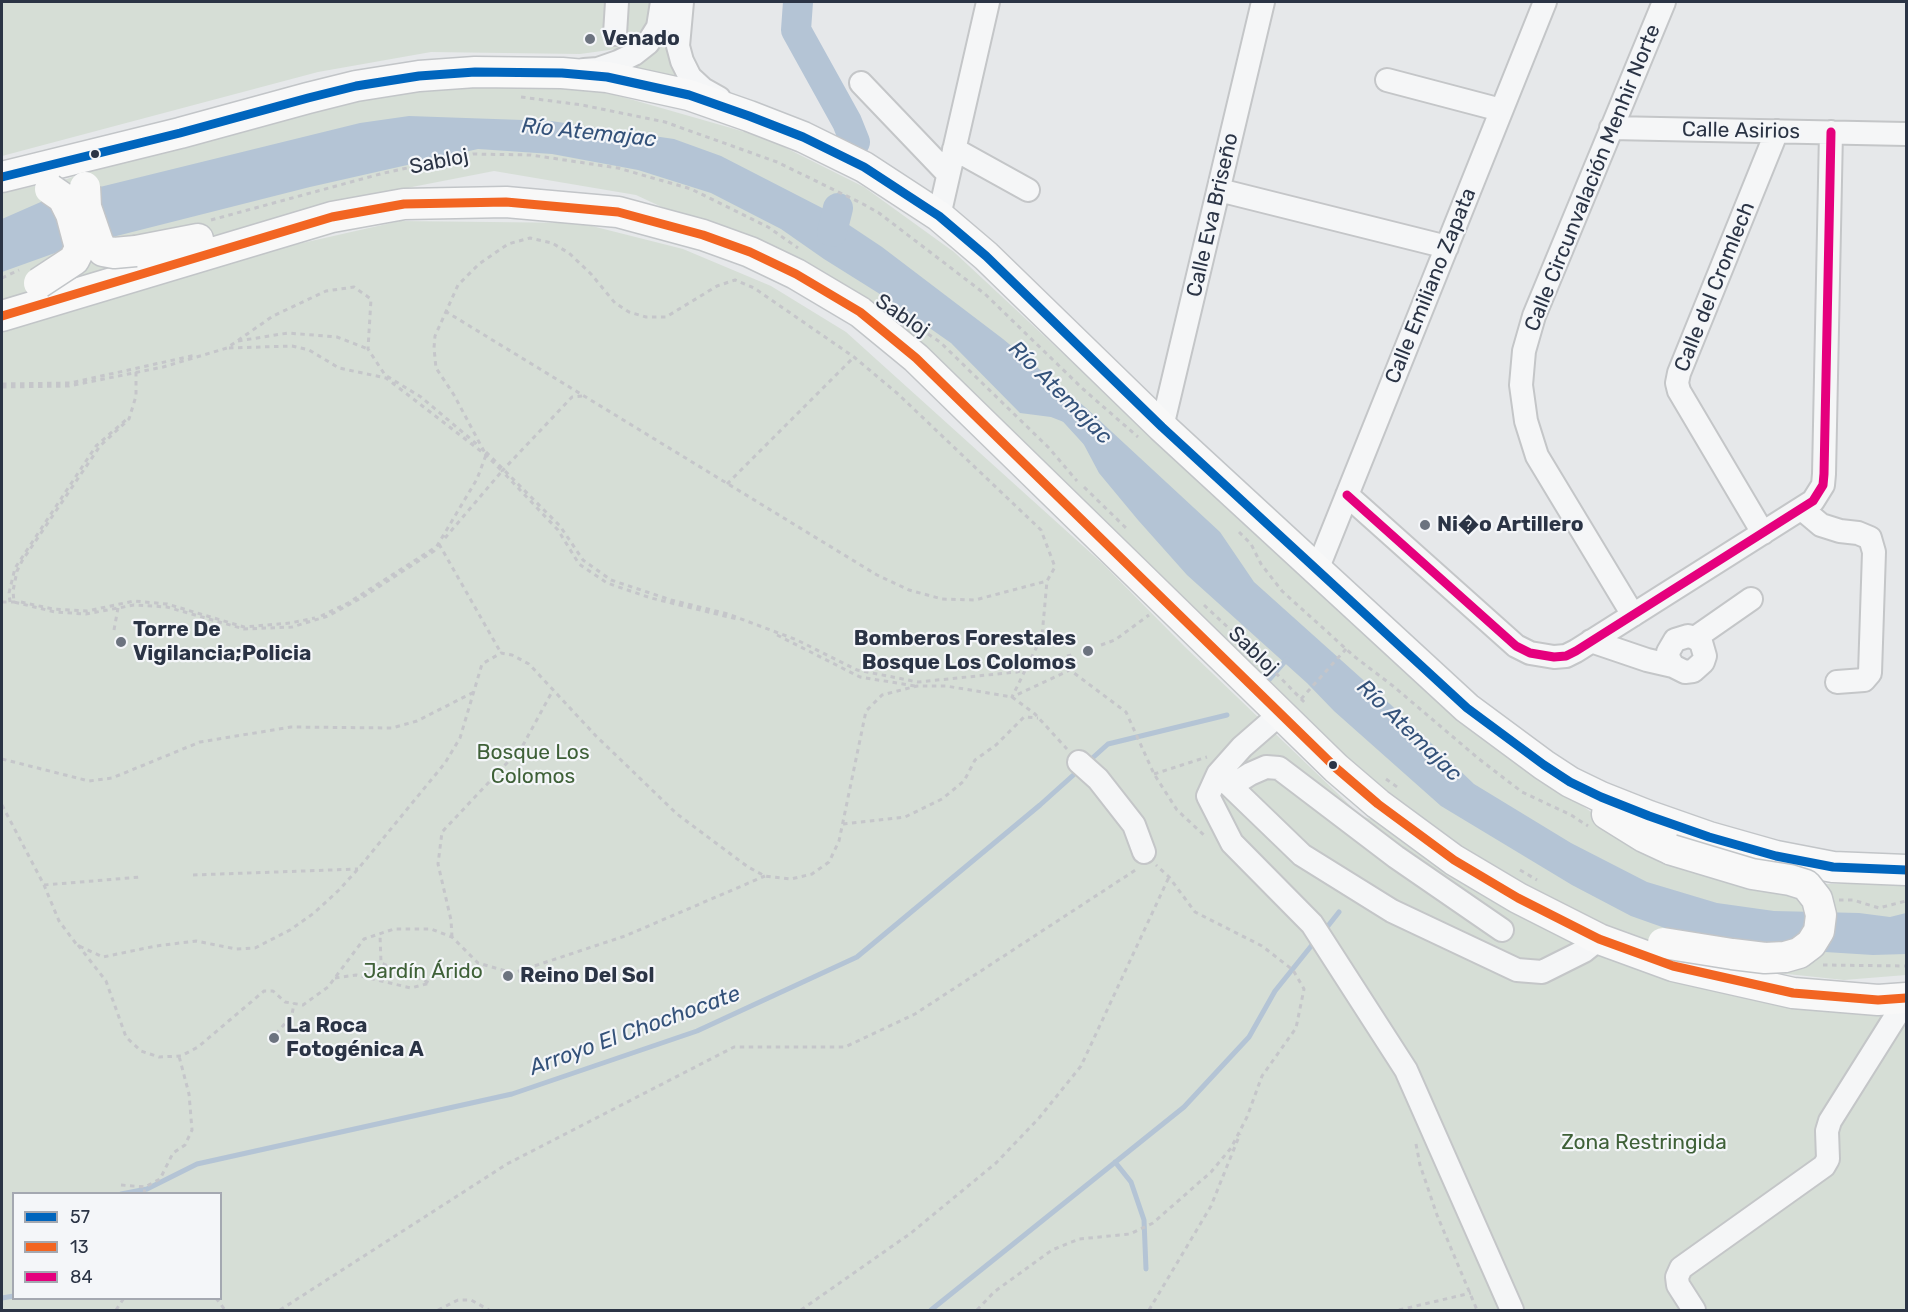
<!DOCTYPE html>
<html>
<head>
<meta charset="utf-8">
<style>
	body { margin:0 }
	#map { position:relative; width:1908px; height:1312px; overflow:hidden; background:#e6e8ea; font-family:Rubik,sans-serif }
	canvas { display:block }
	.frame { position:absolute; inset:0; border:3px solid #2b3445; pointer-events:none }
	.legend { position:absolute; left:12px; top:1192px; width:210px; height:108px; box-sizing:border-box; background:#f4f6f9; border:2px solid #a4a8b1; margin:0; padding:8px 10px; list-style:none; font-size:18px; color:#2b3445 }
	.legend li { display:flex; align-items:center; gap:12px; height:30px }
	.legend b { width:30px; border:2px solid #a4a8b1 }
</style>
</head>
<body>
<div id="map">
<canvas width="1908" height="1312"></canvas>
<div class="frame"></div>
<ul class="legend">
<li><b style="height:8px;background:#0065bd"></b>57</li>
<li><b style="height:8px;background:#f26522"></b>13</li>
<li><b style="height:8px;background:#e5007d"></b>84</li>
</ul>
</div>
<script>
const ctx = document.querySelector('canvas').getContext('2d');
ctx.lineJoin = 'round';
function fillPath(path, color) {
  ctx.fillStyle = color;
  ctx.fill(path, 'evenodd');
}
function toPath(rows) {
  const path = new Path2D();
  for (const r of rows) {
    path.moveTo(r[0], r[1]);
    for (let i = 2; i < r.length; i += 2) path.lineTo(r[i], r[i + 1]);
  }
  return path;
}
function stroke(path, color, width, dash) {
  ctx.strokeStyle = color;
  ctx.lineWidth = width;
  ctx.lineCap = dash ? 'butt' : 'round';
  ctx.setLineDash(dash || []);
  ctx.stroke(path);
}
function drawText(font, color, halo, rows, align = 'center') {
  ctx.font = font + ' Rubik,sans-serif';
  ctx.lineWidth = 4.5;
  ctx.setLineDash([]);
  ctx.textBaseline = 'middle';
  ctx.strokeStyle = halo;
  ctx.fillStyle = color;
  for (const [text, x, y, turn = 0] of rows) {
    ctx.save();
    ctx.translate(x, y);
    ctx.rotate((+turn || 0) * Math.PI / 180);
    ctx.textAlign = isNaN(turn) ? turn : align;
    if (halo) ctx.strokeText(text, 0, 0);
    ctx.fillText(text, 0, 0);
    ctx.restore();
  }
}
const green = toPath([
	[2,2,655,2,653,26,631,47,580,54,431,52,318,72,2,156],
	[666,16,685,81,626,68],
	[418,82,574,83,766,138,864,187,954,252,1393,661,1584,807,1668,866,1791,884,1906,884,1906,975,1844,980,1722,967,1591,927,1464,857,1375,792,817,279,636,195,494,171,412,187,223,238,2,307,2,193,67,179,169,142],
	[400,221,580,223,683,249,771,286,846,332,1103,564,1185,647,1361,816,1387,824,1537,922,1906,1008,1906,1310,2,1310,2,327,249,255],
	[14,1194,220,1194,220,1298,14,1298]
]);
const water = toPath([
	[409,116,551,121,674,139,721,156,828,211,882,247,1003,339,1085,407,1220,532,1254,582,1390,704,1474,784,1571,843,1647,882,1717,903,1774,911,1859,913,1890,917,1906,913,1906,954,1873,955,1777,949,1679,933,1631,916,1572,885,1441,806,1334,711,1307,683,1187,575,1138,520,1099,473,1074,426,1051,417,1020,413,951,343,891,301,824,259,781,229,711,193,638,170,552,154,478,149,310,187,69,248,2,272,2,219,43,201,360,123]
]);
const stream = toPath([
	[1064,419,1086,443],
	[1267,682,1287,659],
	[1088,762,1108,744,1227,715],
	[1324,931,1339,912],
	[1115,1162,1131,1182,1144,1220,1146,1269],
	[121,1194,147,1189,197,1164,512,1094,697,1031,857,957,1040,805,1079,770],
	[2,1298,14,1296],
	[931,1310,1184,1107,1249,1037,1275,991,1316,940]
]);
const river = toPath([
	[798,2,796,30,847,122,855,142],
	[832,232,838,208]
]);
const path = toPath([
	[521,97,582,105,665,122,777,162,863,204,879,213,985,294,1083,389,1138,437],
	[211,220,384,173,473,154,531,155,618,168,691,189,768,227,798,248],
	[2,278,19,270],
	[445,311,877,575,909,590,942,599,975,600,1047,581],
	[913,324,940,342,1049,448,1077,481],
	[238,341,288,333,337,337,368,349],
	[229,348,292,346,309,350,339,368,386,378,486,455,502,471,445,538],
	[136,372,136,396,129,419,100,446,22,561,17,571,13,591,14,602,55,612,86,614,134,605,167,607,244,629,292,627,328,616,363,597,434,551,477,479,486,455,454,395,436,368,434,348,435,336,458,285,479,264,508,244,530,238,552,243,569,253,591,274,615,303,629,312,646,317,666,317,717,286,735,280,754,288,854,357,898,394,1041,530,1055,567,1047,581,1042,636,1012,697,1070,670,1126,712,1154,774,1177,810,1206,837],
	[2,384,70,383,196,355],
	[2,387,69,386,163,367,227,348,273,316,326,291,354,287,371,299,368,349,385,375,421,397,479,446],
	[582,396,572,397,502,471,558,530,579,564,607,583,651,598,737,619],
	[486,452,560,526,583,560,611,580,671,600,728,614,797,640,857,670,918,682,1017,672,1074,654],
	[727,484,854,357],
	[1084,487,1127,529],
	[1239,532,1251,544,1261,564,1282,591,1355,657,1393,686,1479,759,1522,792,1571,815,1588,826],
	[439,544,501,653],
	[2,602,15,602],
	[10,602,9,593,15,568,96,446,128,418],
	[21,602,53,609,87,611,134,601,167,604,244,627,290,623,315,618],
	[1204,605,1266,663,1307,705],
	[321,616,348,603,436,547],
	[114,630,118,608],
	[777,635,860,677,915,686],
	[1101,645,1115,640,1149,615],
	[1301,699,1346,649],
	[2,759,89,781,112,778,200,742,291,727,392,728,417,721,474,692],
	[1154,774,1207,757],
	[1386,779,1400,789],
	[2,805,44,885,59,921,77,945,103,957,156,946,196,941,236,949,255,948,290,930,314,913,339,890,358,869,445,763,460,738,482,664,501,653,512,655,529,664,596,736,677,814,748,867,765,876,791,879,812,874,829,862,839,841,866,711,882,695,917,686,946,686,1012,697,1035,714,1067,749],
	[843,824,905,817,942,799,964,781,975,760,996,745,1024,717,1038,718],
	[1520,870,1537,880],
	[193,875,358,869],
	[44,885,140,877],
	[1839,900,1853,900,1879,908,1906,901],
	[452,937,451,920,438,864,442,832,522,747,553,690],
	[78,945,106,981,126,1037,141,1051,159,1057,181,1056,198,1047,264,991,273,991,285,1002,303,1005,328,987,364,939,394,929,431,929,452,937,478,963,513,973,625,936,765,876],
	[1823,965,1906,966],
	[335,978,356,975,411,988,430,983,381,963,380,935],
	[276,1034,292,1015,294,1003],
	[1416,1144,1420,1165,1437,1215,1477,1310],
	[121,1185,145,1187,160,1179,173,1153,185,1145,192,1130,189,1094,179,1056],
	[144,1194,145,1187],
	[216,1298,225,1310],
	[116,1310,124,1298],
	[280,1310,507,1164,734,1047,845,1047,915,1014,1137,869],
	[438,1310,458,1300,471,1300,489,1310],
	[801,1310,911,1233,996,1163,1039,1118,1081,1066,1169,877],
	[977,1310,994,1292,1052,1250,1079,1239,1130,1234,1153,1223,1211,1172,1231,1148,1247,1117,1262,1076,1296,1028,1304,989,1293,970,1262,946,1195,912,1169,877,1156,865],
	[1149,1310,1211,1206,1240,1134],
	[1399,1310,1471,1293]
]);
const minor = toPath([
	[682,2,678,46,682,61,690,77,703,89,719,98],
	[615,34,617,2],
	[584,70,598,69,618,62,634,54,648,43,658,27,662,2],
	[1387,80,1501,110],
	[861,83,948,174],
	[1611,128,1906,134],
	[954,149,1028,190],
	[1219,190,1447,247],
	[939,216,988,2],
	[1162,427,1263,2],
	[1347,495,1516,646,1530,653,1554,657,1566,656,1576,651,1813,501,1823,485,1824,474,1831,132],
	[1802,509,1821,525,1840,531,1858,533,1870,538,1874,552,1870,673,1864,680,1837,682],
	[1763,533,1679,391,1677,383,1679,373,1777,131],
	[1317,570,1545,2],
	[1633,615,1537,456,1526,421,1521,385,1524,351,1534,316,1664,2],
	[1695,638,1751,599],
	[1591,641,1647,660,1673,666,1685,672,1693,671,1703,662,1705,656,1701,642,1695,638,1688,636,1675,640,1668,652,1669,659,1673,666],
	[1281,713,1242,747,1218,774,1302,855,1392,911,1517,970,1542,972,1584,951,1599,939],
	[1079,762,1098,779,1134,825,1144,852],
	[1218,774,1208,796,1232,843,1312,924,1406,1070,1512,1310],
	[1231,786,1250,774,1266,767,1279,768,1396,857,1502,930],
	[1694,1310,1678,1285,1677,1277,1681,1268,1824,1166,1828,1159,1827,1131,1830,1121,1906,1000]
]);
const major = toPath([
	[2,177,180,133,308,98,356,86,419,76,475,72,562,73,607,77,689,95,749,116,803,137,864,167,939,216,986,256,1162,427,1467,708,1544,765,1570,782,1601,797,1649,816,1709,837,1776,856,1833,867,1906,870],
	[136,251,198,239],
	[2,316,332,217,404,204,506,202,618,212,703,235,750,252,796,274,860,312,916,358,1336,768,1378,804,1454,860,1518,898,1599,939,1673,966,1793,993,1878,1000,1906,998],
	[1607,814,1644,837,1672,850]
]);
const majorBridge = toPath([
	[85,187,86,207,98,242,103,251,114,253,136,251],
	[39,283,74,260,80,248,71,214,63,198,50,189],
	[1663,943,1732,954,1765,958,1785,957,1799,953,1811,944,1819,931,1821,915,1817,899,1806,885,1790,880,1752,874,1672,850]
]);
const bus1 = toPath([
	[2,177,180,133,308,98,356,86,419,76,475,72,562,73,607,77,689,95,749,116,803,137,864,167,939,216,986,256,1162,427,1467,708,1544,765,1570,782,1601,797,1649,816,1709,837,1776,856,1833,867,1906,870]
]);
const bus2 = toPath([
	[2,316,332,217,404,204,506,202,618,212,703,235,750,252,796,274,860,312,916,358,1336,768,1378,804,1454,860,1518,898,1599,939,1673,966,1793,993,1878,1000,1906,998]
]);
const bus3 = toPath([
	[1347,495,1516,646,1530,653,1554,657,1566,656,1576,651,1813,501,1823,485,1824,474,1831,132]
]);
const markers = [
	[590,39,6,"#6c737f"],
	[95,154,5,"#2b3445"],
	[1425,525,6,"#6c737f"],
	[121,642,6,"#6c737f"],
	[1088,651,6,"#6c737f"],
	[1333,765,5,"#2b3445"],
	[508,976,6,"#6c737f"],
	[274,1038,6,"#6c737f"]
];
const poiNames = [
	["Venado",602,39],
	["Ni�o Artillero",1437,525],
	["Torre De",133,630],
	["Vigilancia;Policia",133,654],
	["Bomberos Forestales",1076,639,"right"],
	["Bosque Los Colomos",1076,663,"right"],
	["Reino Del Sol",520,976],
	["La Roca",286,1026],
	["Fotogénica A",286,1050]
];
const streetNames = [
	["Calle Asirios",1741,131,1],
	["Sabloj",439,162,-11],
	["Calle Circunvalación Menhir Norte",1593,178,-68],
	["Calle Eva Briseño",1213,215,-77],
	["Calle Emiliano Zapata",1431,286,-68],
	["Calle del Cromlech",1715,287,-68],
	["Sabloj",902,316,34],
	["Sabloj",1253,651,44]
];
const parkNames = [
	["Bosque Los",533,753],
	["Colomos",533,777],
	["Jardín Árido",423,972],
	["Zona Restringida",1644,1143]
];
const waterNames = [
	["Río Atemajac",589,133,6],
	["Río Atemajac",1060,393,45],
	["Río Atemajac",1409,731,44],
	["Arroyo El Chochocate",635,1031,-20]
];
fillPath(green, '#d6ded6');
fillPath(water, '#b4c4d5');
stroke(stream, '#b4c4d5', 5);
stroke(river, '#b4c4d5', 30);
stroke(minor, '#c4c6c8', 26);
stroke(major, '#c2c5c8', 33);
stroke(path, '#c5c6ca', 3, [4.5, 4.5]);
stroke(minor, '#f5f6f7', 22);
stroke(major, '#f8f8f8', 30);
stroke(majorBridge, '#c2c5c8', 33, []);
stroke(majorBridge, '#f8f8f8', 30);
stroke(bus1, '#0065bd', 9);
stroke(bus2, '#f26522', 9);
stroke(bus3, '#e5007d', 9);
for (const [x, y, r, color] of markers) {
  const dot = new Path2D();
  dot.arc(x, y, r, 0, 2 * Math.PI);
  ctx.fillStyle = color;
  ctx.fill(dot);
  stroke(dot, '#f4f6f9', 2);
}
drawText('bold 21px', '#2b3445', '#f4f6f9', poiNames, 'left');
drawText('21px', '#2b3445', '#f4f6f9', streetNames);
drawText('21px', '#3f6138', '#f4f6f9', parkNames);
drawText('italic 22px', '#34527a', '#f4f6f9', waterNames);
</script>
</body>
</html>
